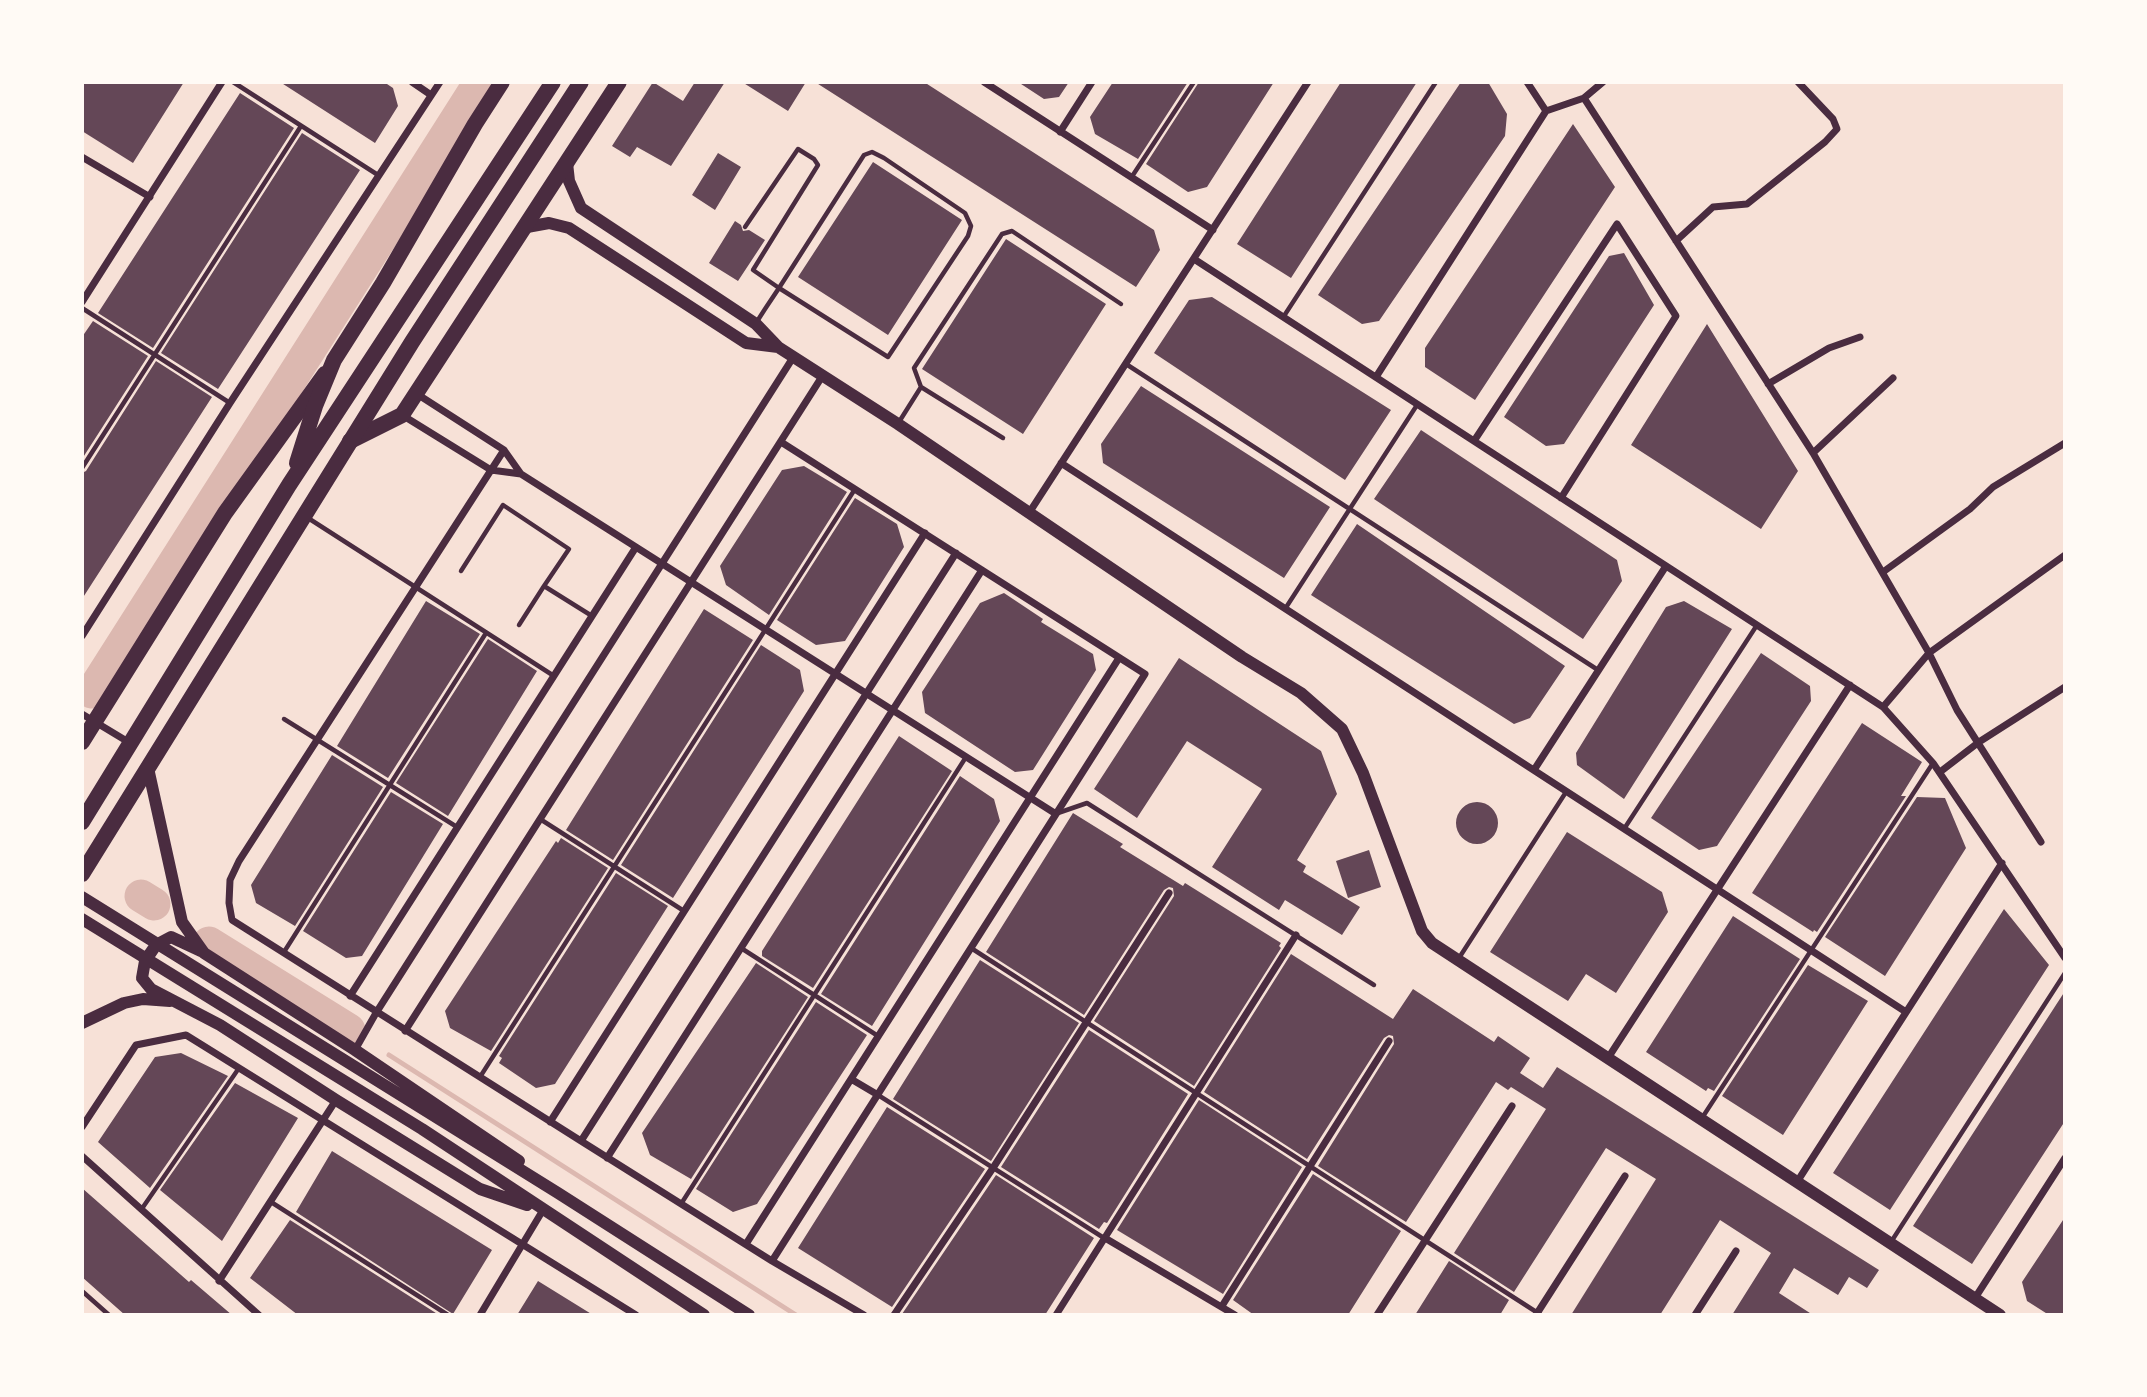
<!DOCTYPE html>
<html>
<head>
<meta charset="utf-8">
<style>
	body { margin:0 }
	#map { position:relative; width:2147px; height:1397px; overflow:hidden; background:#f7e1d7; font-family:Lora,serif }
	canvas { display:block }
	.frame { position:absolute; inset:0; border:84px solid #fffaf5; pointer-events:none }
</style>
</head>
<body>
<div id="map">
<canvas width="2147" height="1397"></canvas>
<div class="frame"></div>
</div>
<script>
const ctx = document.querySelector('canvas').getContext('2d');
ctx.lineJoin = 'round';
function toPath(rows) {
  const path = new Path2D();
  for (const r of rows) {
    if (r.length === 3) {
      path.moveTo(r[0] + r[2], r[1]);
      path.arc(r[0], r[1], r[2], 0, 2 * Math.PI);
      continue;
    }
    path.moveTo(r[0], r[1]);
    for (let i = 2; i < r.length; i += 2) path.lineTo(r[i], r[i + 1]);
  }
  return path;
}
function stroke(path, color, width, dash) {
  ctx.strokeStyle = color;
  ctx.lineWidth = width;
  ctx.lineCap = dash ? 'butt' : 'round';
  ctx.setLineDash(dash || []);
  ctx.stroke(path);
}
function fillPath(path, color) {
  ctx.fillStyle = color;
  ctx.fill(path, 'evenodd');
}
const stream = toPath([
	[389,1055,796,1315]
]);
const river = toPath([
	[92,692,480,82],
	[141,896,154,904],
	[209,943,349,1030]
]);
const building = toPath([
	[82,82,184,82,133,163,82,131],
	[280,82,384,82,393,88,398,106,375,143],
	[653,82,683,101,695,82,725,82,671,166,637,147,630,157,612,146],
	[742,82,806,82,788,111],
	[815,82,924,82,1154,230,1160,250,1136,287],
	[1018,82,1069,82,1059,97,1044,99],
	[1113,82,1188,82,1138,159,1095,134,1090,117],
	[1199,82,1274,82,1207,187,1188,192,1146,164],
	[1341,82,1417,82,1291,278,1237,244],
	[1461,82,1488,82,1507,114,1505,136,1379,321,1362,324,1318,295],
	[240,93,294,128,153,348,98,313],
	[1573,124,1615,187,1475,400,1425,367,1425,348],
	[302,133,360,170,218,389,161,353],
	[718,153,741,167,715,210,692,195],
	[873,162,962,220,888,335,798,277],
	[735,221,741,225,743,231,749,230,765,240,738,281,709,263],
	[1006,239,1106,304,1023,434,922,369],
	[1624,253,1654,305,1564,444,1546,446,1504,417,1609,256],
	[1212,297,1391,410,1345,480,1154,353,1189,300],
	[93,321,148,356,82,459,82,337],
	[1707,324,1798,471,1761,529,1631,445],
	[156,361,212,397,82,599,82,473,86,471],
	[1141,386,1330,507,1284,578,1103,463,1101,444],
	[1421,430,1617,560,1622,581,1583,639,1374,499],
	[804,466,847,492,769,615,726,585,720,566,782,470],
	[855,498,897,524,904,547,845,641,816,645,777,620],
	[1357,524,1565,666,1530,718,1514,724,1311,595],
	[1004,593,1043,619,1041,622,1093,654,1096,670,1033,770,1015,772,925,713,922,692,980,603],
	[426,601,480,634,388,778,337,746],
	[1684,601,1732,629,1624,799,1577,765,1576,753,1666,607],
	[704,609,753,640,613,860,566,830],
	[488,639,537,671,448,816,396,783],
	[761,645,800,670,804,691,673,898,621,865],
	[1761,653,1810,686,1811,701,1717,846,1699,850,1651,818],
	[1179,658,1321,751,1337,794,1297,860,1306,866,1303,872,1360,907,1342,935,1285,900,1279,910,1212,867,1262,789,1187,741,1137,818,1094,789],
	[1862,723,1922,762,1901,796,1906,796,1817,932,1814,930,1813,932,1752,893],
	[899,736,952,771,813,988,762,956,762,951],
	[332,755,383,787,295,926,256,903,251,885],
	[960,776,994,799,1000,821,872,1026,821,994],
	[391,792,443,824,362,956,346,958,303,931],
	[1917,797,1945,798,1966,848,1885,976,1825,937],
	[1477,823,21],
	[1073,813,1123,844,1120,847,1183,886,1185,883,1281,943,1279,946,1281,948,1194,1086,1094,1021,1174,896,1173,888,1169,887,1164,890,1084,1015,986,952],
	[1567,832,1662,892,1668,912,1616,993,1586,974,1568,1001,1490,952],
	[561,838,608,868,491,1051,450,1028,445,1011,556,841,558,843],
	[1369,850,1381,887,1348,898,1336,861],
	[616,873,668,906,555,1084,536,1088,499,1063,502,1058,499,1056],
	[2004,909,2049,965,1890,1210,1833,1173],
	[1733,916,1800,959,1714,1091,1708,1088,1706,1091,1646,1052],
	[1291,954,1393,1019,1413,989,1494,1042,1498,1036,1530,1058,1520,1073,1543,1088,1557,1067,1879,1270,1867,1288,1849,1277,1838,1295,1794,1268,1779,1293,1813,1315,1732,1315,1771,1253,1720,1220,1660,1315,1571,1315,1656,1179,1606,1148,1514,1292,1454,1253,1546,1109,1511,1087,1508,1090,1496,1082,1406,1222,1318,1166,1394,1044,1393,1036,1389,1035,1384,1038,1307,1159,1204,1092],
	[980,960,1079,1023,991,1161,893,1099],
	[756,963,808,997,691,1179,650,1155,642,1133],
	[1808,965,1868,1001,1783,1135,1722,1096],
	[2065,991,2065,1121,1972,1264,1913,1226],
	[816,1002,867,1035,757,1204,733,1212,696,1189],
	[1089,1030,1188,1094,1107,1223,1104,1222,1099,1229,1001,1167],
	[181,1053,228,1076,150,1188,98,1142,155,1057],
	[235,1083,298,1118,222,1241,160,1190],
	[1199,1100,1302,1167,1223,1294,1117,1230],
	[887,1107,985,1169,892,1307,798,1248],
	[332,1151,492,1250,453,1314,296,1212],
	[1313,1174,1401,1231,1348,1315,1254,1315,1233,1300],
	[996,1175,1094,1238,1045,1315,902,1314],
	[82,1188,189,1282,191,1280,232,1315,125,1315,82,1277],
	[2065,1217,2065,1315,2049,1315,2027,1301,2022,1282],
	[290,1220,439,1315,298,1315,250,1278],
	[1449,1261,1509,1300,1500,1315,1415,1315],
	[538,1281,593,1315,517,1315]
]);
const service = toPath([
	[233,82,378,175],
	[1131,178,1194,82],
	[745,227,798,149,814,159,818,165,753,270,779,288,888,357,968,236,971,226,965,213,884,158,872,152,864,155,779,288,765,309,756,323],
	[82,308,230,403],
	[1284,316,1436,82],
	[1126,364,1598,670],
	[921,387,1003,438],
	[899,422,921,387,914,368,1002,234,1012,231,1121,304],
	[82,468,301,126],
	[308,518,554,676],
	[461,571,503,505,569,549,544,586],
	[1285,609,1417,405],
	[519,625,544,586,592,616],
	[284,719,457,827],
	[1058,813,1087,803,1374,985],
	[540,819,684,911],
	[1624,829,1757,625],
	[741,948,878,1036],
	[971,948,1541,1315],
	[284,952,486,633],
	[1459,958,1566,792],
	[480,1077,855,489],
	[878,1095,1104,1238],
	[1702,1118,1933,763],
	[271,1202,448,1315],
	[681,1204,966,757],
	[141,1210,239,1068],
	[1891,1242,2065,973],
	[82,1291,109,1315]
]);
const minor = toPath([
	[412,82,431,95],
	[984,82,1213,230],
	[1527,82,1546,111],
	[1584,98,1603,82],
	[1546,111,1584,98,1813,453,1929,653,1957,710,2041,842],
	[1060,132,1092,82],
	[82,157,150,197],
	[1676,241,1713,207,1747,204,1825,142,1837,129,1833,119,1798,82],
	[1194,259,1883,707,1933,763,2065,958],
	[82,302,222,82],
	[1376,377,1546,111],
	[1768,384,1829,348,1860,337],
	[417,394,504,450,521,474],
	[402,415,491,470,521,474,1056,814],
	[1474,441,1617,224,1676,316,1561,498],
	[504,450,239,861,230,880,229,903,232,920,581,1141,772,1261,864,1315],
	[1813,453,1893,378],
	[1061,463,1906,1012],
	[1029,513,1308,82],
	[1883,572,1970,509,1993,487,2065,443],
	[82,636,230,403,440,82],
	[1883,707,1929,653,2065,555],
	[82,714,130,743],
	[1534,770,1666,566],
	[1940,772,1979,742,2065,687],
	[350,996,636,547],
	[405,1031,823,375],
	[355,1050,376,1013,794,356],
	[1608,1058,1850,685],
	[851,1079,878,1095],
	[550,1122,925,533],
	[82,1127,136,1045,186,1035,636,1315],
	[581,1141,956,553],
	[82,1156,259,1315],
	[607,1158,982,570],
	[1797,1182,2002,863],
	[1105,1238,1235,1315],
	[746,1244,1119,658],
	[772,1261,1145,674,781,442],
	[219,1281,336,1100],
	[1975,1298,2065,1158],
	[1222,1306,1389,1041],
	[480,1315,543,1210],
	[894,1315,993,1168,1169,893],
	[1056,1315,1296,935],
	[1377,1315,1512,1106],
	[1536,1315,1625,1176],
	[1695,1315,1736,1251]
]);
const tertiary = toPath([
	[567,163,569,181,581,208,756,324,778,347,898,424,1242,657,1301,693,1342,729,1363,773,1422,931,1432,943,2000,1315],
	[527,227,549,223,569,228,746,343,778,347],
	[148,768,182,922,204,953,355,1050,519,1161],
	[82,897,558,1193,749,1315],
	[82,919,422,1129,704,1315],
	[201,951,171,937,156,945,145,961,142,978,151,989,220,1025,336,1100,480,1189,527,1205],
	[82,1023,124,1003,143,999,170,1001]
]);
const primary = toPath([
	[350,441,402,415,619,82],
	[82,742,225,513,325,374]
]);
const trunk = toPath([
	[297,463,315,406,334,360,383,283,475,124,502,82],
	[82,822,289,485,553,82],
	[82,874,412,342,581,82]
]);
stroke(stream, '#dcb8b0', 5);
stroke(river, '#dcb8b0', 33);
fillPath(building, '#644757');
stroke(service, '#4a2c40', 4.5);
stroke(minor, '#4a2c40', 7);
stroke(tertiary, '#4a2c40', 12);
stroke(primary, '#4a2c40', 16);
stroke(trunk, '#4a2c40', 16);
</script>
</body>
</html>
